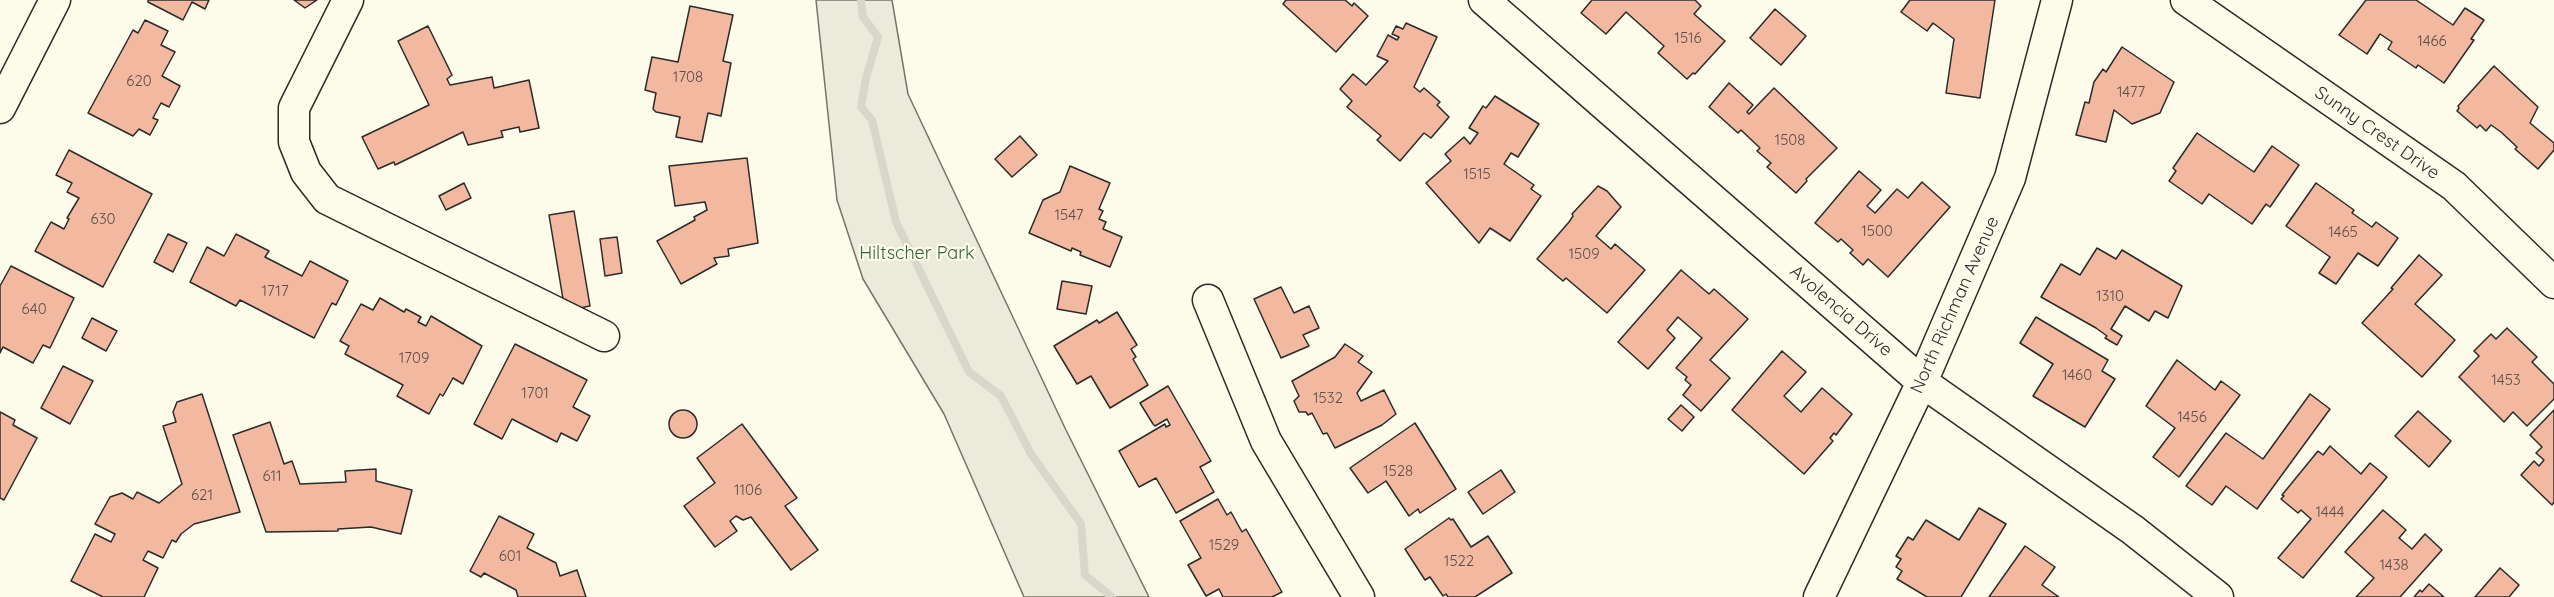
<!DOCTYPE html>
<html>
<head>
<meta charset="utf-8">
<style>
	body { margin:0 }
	canvas { display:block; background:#fdfbea }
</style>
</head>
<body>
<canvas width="2554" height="597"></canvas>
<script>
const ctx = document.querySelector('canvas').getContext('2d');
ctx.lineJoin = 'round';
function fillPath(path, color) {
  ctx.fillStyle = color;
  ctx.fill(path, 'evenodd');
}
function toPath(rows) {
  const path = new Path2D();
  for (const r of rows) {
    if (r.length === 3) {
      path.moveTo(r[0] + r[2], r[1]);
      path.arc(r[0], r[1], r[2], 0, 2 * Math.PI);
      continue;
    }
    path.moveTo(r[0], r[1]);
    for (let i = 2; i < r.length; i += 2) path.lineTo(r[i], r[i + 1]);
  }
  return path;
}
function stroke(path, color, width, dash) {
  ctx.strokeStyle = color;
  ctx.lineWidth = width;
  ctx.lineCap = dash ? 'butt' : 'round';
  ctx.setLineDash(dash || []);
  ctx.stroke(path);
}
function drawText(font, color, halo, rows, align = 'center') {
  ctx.font = font + ' Quicksand,sans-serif';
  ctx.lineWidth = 4.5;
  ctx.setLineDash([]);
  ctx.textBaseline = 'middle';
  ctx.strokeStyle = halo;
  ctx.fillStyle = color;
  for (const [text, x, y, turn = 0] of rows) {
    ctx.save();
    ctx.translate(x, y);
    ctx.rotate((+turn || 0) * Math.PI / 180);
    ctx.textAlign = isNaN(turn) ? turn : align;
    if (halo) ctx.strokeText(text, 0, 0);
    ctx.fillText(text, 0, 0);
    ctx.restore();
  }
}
const green = toPath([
	[816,0,892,0,908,94,1065,428,1149,597,1024,597,944,414,863,279,837,200,816,0]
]);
const stream = toPath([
	[861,0,863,17,878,37,866,78,861,107,872,120,896,222,969,372,1001,396,1031,454,1081,524,1085,575,1112,597]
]);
const building = toPath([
	[148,0,209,0,205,9,192,2,183,20,148,2,148,0],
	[294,0,317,0,305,8,294,0],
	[1286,0,1345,0,1352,6,1354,3,1368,16,1336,52,1283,4,1286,0],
	[1592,0,1695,0,1701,6,1694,14,1725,41,1695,74,1693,73,1687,79,1658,53,1664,46,1626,12,1606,34,1581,13,1592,0],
	[1910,0,1995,0,1980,98,1946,93,1954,39,1933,23,1927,31,1901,12,1910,0],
	[2366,0,2416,0,2453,25,2465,8,2484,20,2471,39,2474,40,2444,83,2418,65,2416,68,2388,49,2392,42,2380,34,2367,54,2339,35,2366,0],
	[690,6,733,15,723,61,731,63,721,116,708,113,702,142,676,137,680,117,656,112,653,109,656,93,645,90,652,57,678,62,690,6],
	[1775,9,1806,36,1781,65,1750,38,1775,9],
	[145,20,168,31,161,45,175,52,162,76,180,86,169,107,161,103,153,118,158,120,150,135,139,129,133,136,88,113,133,30,138,33,145,20],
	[1406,23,1437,37,1414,87,1420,92,1424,88,1440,102,1437,105,1449,117,1431,138,1424,133,1400,161,1377,140,1381,136,1347,107,1352,101,1340,89,1353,74,1366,85,1388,61,1377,56,1388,35,1397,40,1399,37,1392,34,1396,26,1403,29,1406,23],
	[428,26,452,75,447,79,450,85,492,77,494,88,529,80,539,128,520,132,519,127,501,131,503,137,468,145,463,132,395,165,394,162,378,169,362,137,429,105,398,41,428,26],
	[2122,47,2174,82,2160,113,2132,124,2114,110,2106,142,2076,135,2085,102,2089,103,2094,82,2103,69,2106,72,2122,47],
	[2494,66,2538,107,2530,123,2554,143,2554,150,2538,169,2515,149,2517,147,2501,132,2491,125,2486,131,2480,125,2477,128,2457,111,2459,108,2458,106,2494,66],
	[1729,83,1753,105,1747,112,1749,114,1774,88,1837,148,1806,179,1807,181,1796,193,1767,167,1771,163,1757,151,1760,148,1741,130,1738,133,1709,107,1729,83],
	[1495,96,1539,124,1518,157,1511,153,1504,164,1534,185,1531,189,1541,196,1510,241,1490,228,1479,243,1426,183,1451,161,1445,154,1464,137,1470,144,1478,133,1469,128,1483,106,1486,108,1495,96],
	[2197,133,2254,172,2272,146,2299,165,2270,207,2266,204,2252,224,2209,194,2202,204,2169,181,2176,171,2173,168,2197,133],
	[1020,136,1037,155,1012,177,995,159,1020,136],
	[69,150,152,194,103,287,35,251,51,222,64,229,69,219,67,218,79,198,67,192,72,183,56,175,69,150],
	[747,158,758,243,728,249,729,256,714,258,717,264,681,284,657,241,695,220,694,217,707,210,705,202,675,206,669,166,747,158],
	[1070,166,1110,183,1099,209,1103,211,1099,219,1106,222,1103,229,1122,237,1110,267,1080,255,1081,252,1072,248,1071,251,1029,233,1043,200,1060,192,1070,166],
	[1859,171,1881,190,1867,206,1875,213,1897,189,1908,198,1922,182,1950,207,1888,277,1868,259,1863,265,1850,253,1853,250,1841,239,1838,242,1815,223,1859,171],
	[464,183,471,198,446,210,439,196,464,183],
	[2316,183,2354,210,2352,213,2372,227,2376,222,2398,238,2378,266,2358,253,2336,284,2319,273,2330,257,2286,226,2316,183],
	[1598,186,1607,191,1621,207,1596,236,1611,249,1615,244,1645,270,1607,313,1566,278,1563,281,1537,259,1569,222,1573,216,1572,214,1598,186],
	[574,211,590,306,565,311,549,215,574,211],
	[168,234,187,243,173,272,154,262,168,234],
	[236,234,269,251,265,257,302,276,310,261,348,281,336,305,332,303,314,338,240,300,236,306,190,282,207,247,224,256,236,234],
	[617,237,622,273,605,276,600,239,617,237],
	[2097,248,2116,259,2122,250,2182,286,2168,318,2155,311,2149,321,2125,306,2111,329,2122,336,2117,345,2105,338,2107,336,2096,328,2041,297,2061,264,2080,275,2097,248],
	[2419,255,2442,275,2415,304,2455,340,2422,377,2362,323,2393,289,2391,288,2419,255],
	[11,266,74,298,50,348,43,345,33,363,3,347,0,353,0,286,11,266],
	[1681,270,1709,294,1714,289,1748,319,1710,360,1730,378,1701,411,1683,395,1691,385,1685,380,1687,377,1676,368,1702,338,1678,317,1667,330,1675,338,1648,369,1618,342,1681,270],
	[1062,281,1092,286,1086,314,1057,309,1062,281],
	[1281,287,1294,313,1309,306,1319,328,1303,335,1309,346,1281,358,1254,299,1281,287],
	[380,298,404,312,406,309,421,317,418,322,426,326,431,316,482,346,463,384,453,378,443,396,440,394,429,414,397,396,403,385,345,354,349,346,340,341,361,304,373,310,380,298],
	[1117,312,1137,345,1131,349,1136,357,1133,359,1148,385,1110,408,1091,376,1077,384,1054,346,1097,320,1099,323,1117,312],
	[2036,317,2108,360,2102,371,2115,379,2085,427,2033,396,2053,364,2020,343,2036,317],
	[92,318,117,331,106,351,82,338,92,318],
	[2507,328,2537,357,2532,362,2554,384,2554,399,2527,426,2513,412,2504,422,2459,377,2479,356,2474,351,2491,334,2496,339,2507,328],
	[515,344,587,380,573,407,590,416,577,441,561,433,557,442,512,419,502,439,474,424,515,344],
	[1345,344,1363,356,1358,362,1372,372,1357,393,1361,401,1384,390,1396,414,1382,425,1335,448,1327,433,1323,434,1312,413,1308,415,1306,412,1299,412,1294,401,1299,396,1292,381,1335,357,1345,344],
	[1782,351,1806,372,1784,396,1801,412,1822,388,1852,414,1836,435,1834,433,1830,438,1833,441,1804,474,1732,410,1782,351],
	[2177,360,2215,390,2221,381,2240,395,2179,477,2153,457,2175,428,2146,406,2177,360],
	[63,366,93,381,70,424,41,408,63,366],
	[1168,386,1211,461,1200,467,1214,492,1176,513,1156,478,1139,487,1119,451,1165,424,1166,427,1170,425,1167,419,1155,426,1153,424,1140,403,1168,386],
	[202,394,240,512,194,524,181,534,176,542,172,540,163,558,148,551,143,560,158,568,144,597,103,597,71,581,95,534,111,542,115,534,95,524,110,497,122,493,133,499,137,492,159,503,182,484,163,426,176,422,173,412,177,402,202,394],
	[2310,394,2330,409,2257,509,2226,486,2212,505,2186,486,2226,433,2263,459,2310,394],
	[1681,405,1694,417,1682,431,1668,419,1681,405],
	[2554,410,2554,502,2552,505,2521,475,2534,461,2539,466,2544,460,2536,453,2542,447,2530,435,2554,410],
	[683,424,14],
	[2418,411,2451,441,2429,467,2395,436,2418,411],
	[0,412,15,420,13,425,37,438,4,500,0,498,0,412],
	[270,422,284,464,292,461,300,484,346,482,345,471,376,469,376,481,412,490,401,534,371,527,338,529,338,531,266,532,233,435,270,422],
	[1415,423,1456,489,1420,513,1418,509,1409,516,1386,481,1368,493,1350,468,1415,423],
	[742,424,797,498,785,506,818,550,791,570,751,517,743,520,736,516,730,521,737,531,715,547,684,506,715,483,697,458,742,424],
	[2330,446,2361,474,2370,463,2387,477,2303,578,2278,558,2311,519,2301,510,2298,513,2281,499,2284,496,2282,495,2318,451,2323,455,2330,446],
	[1501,470,1515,492,1483,514,1468,492,1501,470],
	[1218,499,1227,515,1231,512,1242,532,1246,529,1282,592,1272,597,1223,597,1219,589,1206,596,1188,565,1201,558,1180,521,1218,499],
	[1979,508,2006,524,1961,597,1927,597,1897,579,1902,571,1896,567,1901,559,1896,556,1908,537,1913,540,1926,520,1959,540,1979,508],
	[2383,510,2406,530,2399,538,2412,549,2425,534,2442,550,2400,597,2356,597,2374,578,2345,552,2383,510],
	[499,516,534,534,527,548,556,563,560,576,577,570,586,597,518,597,516,590,484,573,481,577,470,571,499,516],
	[1449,518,1451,520,1453,519,1471,547,1488,536,1512,573,1475,597,1448,597,1446,594,1443,596,1430,577,1425,580,1405,549,1449,518],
	[2025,546,2055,567,2042,585,2059,597,1989,597,2025,546],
	[2500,568,2519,585,2509,597,2475,597,2500,568],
	[2429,584,2444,597,2414,597,2420,590,2422,592,2429,584]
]);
const minor = toPath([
	[348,0,294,108,294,142,306,172,327,199,604,336],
	[1484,0,1922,382,2133,530,2218,597],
	[2186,0,2454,186,2554,283],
	[0,108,55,0],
	[1208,300,1266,441,1359,597],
	[1819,597,1922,382,2010,178,2057,0]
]);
const numberNames = [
	["1516",1688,38],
	["1466",2432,41],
	["1708",688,77],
	["620",139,81],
	["1477",2131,92],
	["1508",1790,140],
	["1515",1477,174],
	["1547",1069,215],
	["630",103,219],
	["1500",1877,231],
	["1465",2343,232],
	["1509",1584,254],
	["1717",275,291],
	["1310",2110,296],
	["640",34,309],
	["1709",414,358],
	["1460",2077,375],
	["1453",2506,380],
	["1701",535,393],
	["1532",1328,398],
	["1456",2192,417],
	["1528",1398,471],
	["611",272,476],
	["1106",748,490],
	["621",202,495],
	["1444",2330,512],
	["1529",1224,545],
	["601",510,556],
	["1522",1459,561],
	["1438",2394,565]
];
const streetNames = [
	["Sunny Crest Drive",2377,133,35],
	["North Richman Avenue",1955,305,-66],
	["Avolencia Drive",1841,311,41]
];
const parkNames = [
	["Hiltscher Park",917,254]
];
fillPath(green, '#ecebdb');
stroke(green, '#74746e', 1.5);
stroke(stream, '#d8d7c9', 8);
fillPath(building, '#f2b8a0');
stroke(building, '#2b2b2b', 1.5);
stroke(minor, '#2b2b2b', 33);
stroke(minor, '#fdfbea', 30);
drawText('15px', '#5d4e48', null, numberNames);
drawText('18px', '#2b2b2b', '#fdfbea', streetNames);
drawText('18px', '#34623c', '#fdfbea', parkNames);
</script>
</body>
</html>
